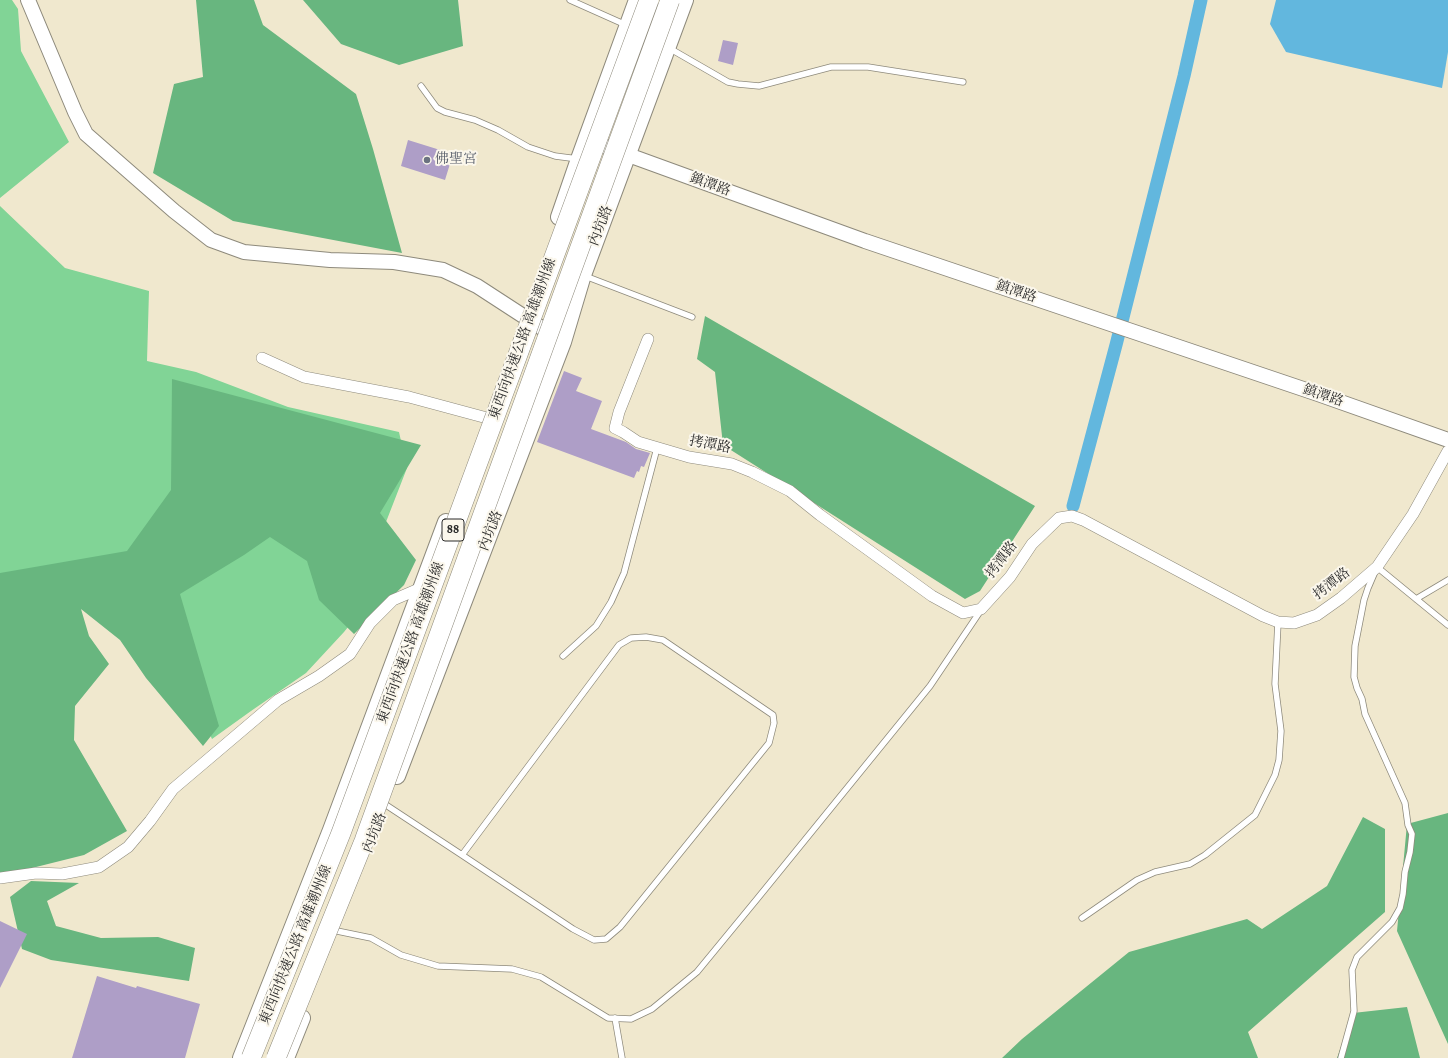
<!DOCTYPE html>
<html>
<head>
<meta charset="utf-8">
<style>
	body { margin:0 }
	canvas { display:block; background:#f0e8ce }
</style>
</head>
<body>
<canvas width="1448" height="1058"></canvas>
<script>
const ctx = document.querySelector('canvas').getContext('2d');
ctx.lineJoin = 'round';
function fillPath(path, color) {
  ctx.fillStyle = color;
  ctx.fill(path, 'evenodd');
}
function toPath(rows) {
  const path = new Path2D();
  for (const r of rows) {
    path.moveTo(r[0], r[1]);
    for (let i = 2; i < r.length; i += 2) path.lineTo(r[i], r[i + 1]);
  }
  return path;
}
function stroke(path, color, width, dash) {
  ctx.strokeStyle = color;
  ctx.lineWidth = width;
  ctx.lineCap = dash ? 'butt' : 'round';
  ctx.setLineDash(dash || []);
  ctx.stroke(path);
}
function drawText(font, color, halo, rows, align = 'center') {
  ctx.font = font + ' Alegreya,"Noto Serif TC",serif';
  ctx.lineWidth = 4;
  ctx.setLineDash([]);
  ctx.textBaseline = 'middle';
  ctx.strokeStyle = halo;
  ctx.fillStyle = color;
  for (const [text, x, y, turn = 0] of rows) {
    ctx.save();
    ctx.translate(x, y);
    ctx.rotate((+turn || 0) * Math.PI / 180);
    ctx.textAlign = isNaN(turn) ? turn : align;
    if (halo) ctx.strokeText(text, 0, 0);
    ctx.fillText(text, 0, 0);
    ctx.restore();
  }
}
const green = toPath([
	[0,0,12,0,18,9,21,51,69,142,0,198],
	[0,206,65,268,149,291,147,361,196,372,288,407,399,432,407,468,386,522,387,579,344,632,306,673,251,711,212,739,167,644,130,584,0,580]
]);
const forest = toPath([
	[196,0,254,0,263,25,356,94,373,149,402,253,233,221,153,173,174,84,203,77],
	[303,0,458,0,463,46,399,65,341,44],
	[705,316,1035,506,980,591,965,599,723,445,715,372,697,359],
	[172,379,421,445,380,513,416,560,404,585,354,634,319,600,307,561,270,537,244,555,180,594,219,726,203,746,146,678,120,640,81,609,89,636,109,664,75,706,74,740,127,831,84,855,0,876,0,573,127,551,171,490],
	[1448,813,1448,1044,1397,931,1407,824],
	[1363,817,1385,829,1385,912,1248,1032,1258,1058,1002,1058,1022,1039,1129,952,1247,919,1262,929,1327,886],
	[31,881,79,883,47,901,56,926,101,938,158,937,195,948,189,981,51,960,22,949,10,897],
	[1407,1007,1420,1058,1337,1058,1353,1013]
]);
const water = toPath([
	[1276,0,1448,0,1448,52,1442,88,1286,52,1270,24]
]);
const canal = toPath([
	[1073,506,1116,345,1184,76,1201,0]
]);
const building = toPath([
	[723,40,738,43,733,65,718,61],
	[408,140,453,154,445,180,401,166],
	[564,371,582,378,576,391,602,401,591,429,626,442,636,449,650,453,644,467,641,466,639,472,637,471,634,478,537,442],
	[0,921,27,934,0,988],
	[97,976,136,988,137,986,200,1004,185,1058,72,1058]
]);
const service = toPath([
	[570,0,626,25],
	[669,48,728,82,738,84,759,86,831,67,868,67,963,82],
	[421,86,437,108,445,112,475,120,498,130,528,147,555,156,578,159],
	[585,276,692,317],
	[1416,599,1448,580],
	[563,656,596,626,611,602,624,573,657,448],
	[386,805,462,855,573,929,594,940,606,939,620,927,769,743,774,723,773,715,663,640,646,637,631,638,619,645,462,855],
	[1082,918,1137,880,1155,872,1190,864,1205,855,1255,815,1275,775,1279,760,1281,731,1275,684,1278,622],
	[337,931,371,938,401,955,438,966,512,969,541,977,608,1018,631,1019,652,1009,697,972,757,899,930,686,981,610],
	[615,1018,622,1058],
	[1341,1058,1354,1011,1352,970,1357,957,1392,922,1400,908,1403,894,1405,872,1410,852,1412,834,1408,825,1405,803,1365,714,1362,699,1357,688,1354,677,1355,646,1364,600,1368,588,1377,567,1448,625]
]);
const minor = toPath([
	[648,339,619,412,615,428,623,432,638,442,689,457,732,464,752,472,790,491,820,515,932,596,963,613,981,609,1010,577,1032,544,1059,518,1072,516,1083,520,1263,616,1278,622,1294,623,1317,615,1341,598,1377,567,1413,514,1448,451],
	[262,358,304,377,409,397,487,418],
	[0,878,36,873,62,874,99,867,128,847,150,821,173,789,278,700,319,676,350,654,370,623,393,600,421,588]
]);
const tertiary = toPath([
	[28,0,75,112,86,134,174,211,211,240,244,252,330,260,394,262,443,270,477,286,557,338],
	[587,140,865,241,1318,394,1448,440]
]);
const secondary = toPath([
	[559,217,579,159,637,0],
	[397,776,563,342,583,275,685,0],
	[241,1058,331,830,446,522],
	[286,1058,302,1018]
]);
const trunkBridge = toPath([
	[251,1058,341,833,649,0],
	[276,1058,364,841,670,0]
]);
const markers = [
	[427,160,4,"#6b7280"]
];
const shields = [
	[453,530,22]
];
const shieldNames = [
	["88",453,530]
];
const worshipNames = [
	["佛聖宮",435,160]
];
const streetNames = [
	["鎮潭路",710,185,20],
	["內坑路",601,226,-69],
	["鎮潭路",1016,292,19],
	["東西向快速公路 高雄潮州線",523,339,-70],
	["鎮潭路",1323,396,19],
	["拷潭路",710,445,11],
	["內坑路",491,531,-69],
	["拷潭路",1002,560,-53],
	["拷潭路",1332,584,-38],
	["東西向快速公路 高雄潮州線",411,643,-70],
	["內坑路",375,833,-69],
	["東西向快速公路 高雄潮州線",296,945,-68]
];
fillPath(green, '#81d496');
fillPath(forest, '#68b67f');
fillPath(water, '#62b7de');
stroke(canal, '#62b7de', 13);
fillPath(building, '#ae9ec7');
stroke(service, '#8e8a7c', 7);
stroke(minor, '#8e8a7c', 12);
stroke(tertiary, '#8e8a7c', 16);
stroke(secondary, '#8e8a7c', 18);
stroke(service, '#fff', 5.5);
stroke(minor, '#fff', 11);
stroke(tertiary, '#fff', 14);
stroke(secondary, '#fff', 16);
stroke(trunkBridge, '#8e8a7c', 20, []);
stroke(trunkBridge, '#fff', 19);
for (const [x, y, r, color] of markers) {
  const dot = new Path2D();
  dot.arc(x, y, r, 0, 2 * Math.PI);
  ctx.fillStyle = color;
  ctx.fill(dot);
  stroke(dot, '#fbf7ec', 1.5);
}
for (const [x, y, w] of shields) {
  const box = new Path2D();
  box.roundRect(x - w / 2, y - 11, w, 22, 3);
  ctx.fillStyle = '#fbf7ec';
  ctx.fill(box);
  stroke(box, '#2b2b2b', 1);
}
drawText('bold 13px', '#2b2b2b', null, shieldNames);
drawText('14px', '#5b616d', '#fbf7ec', worshipNames, 'left');
drawText('14px', '#2b2b2b', '#fbf7ec', streetNames);
</script>
</body>
</html>
